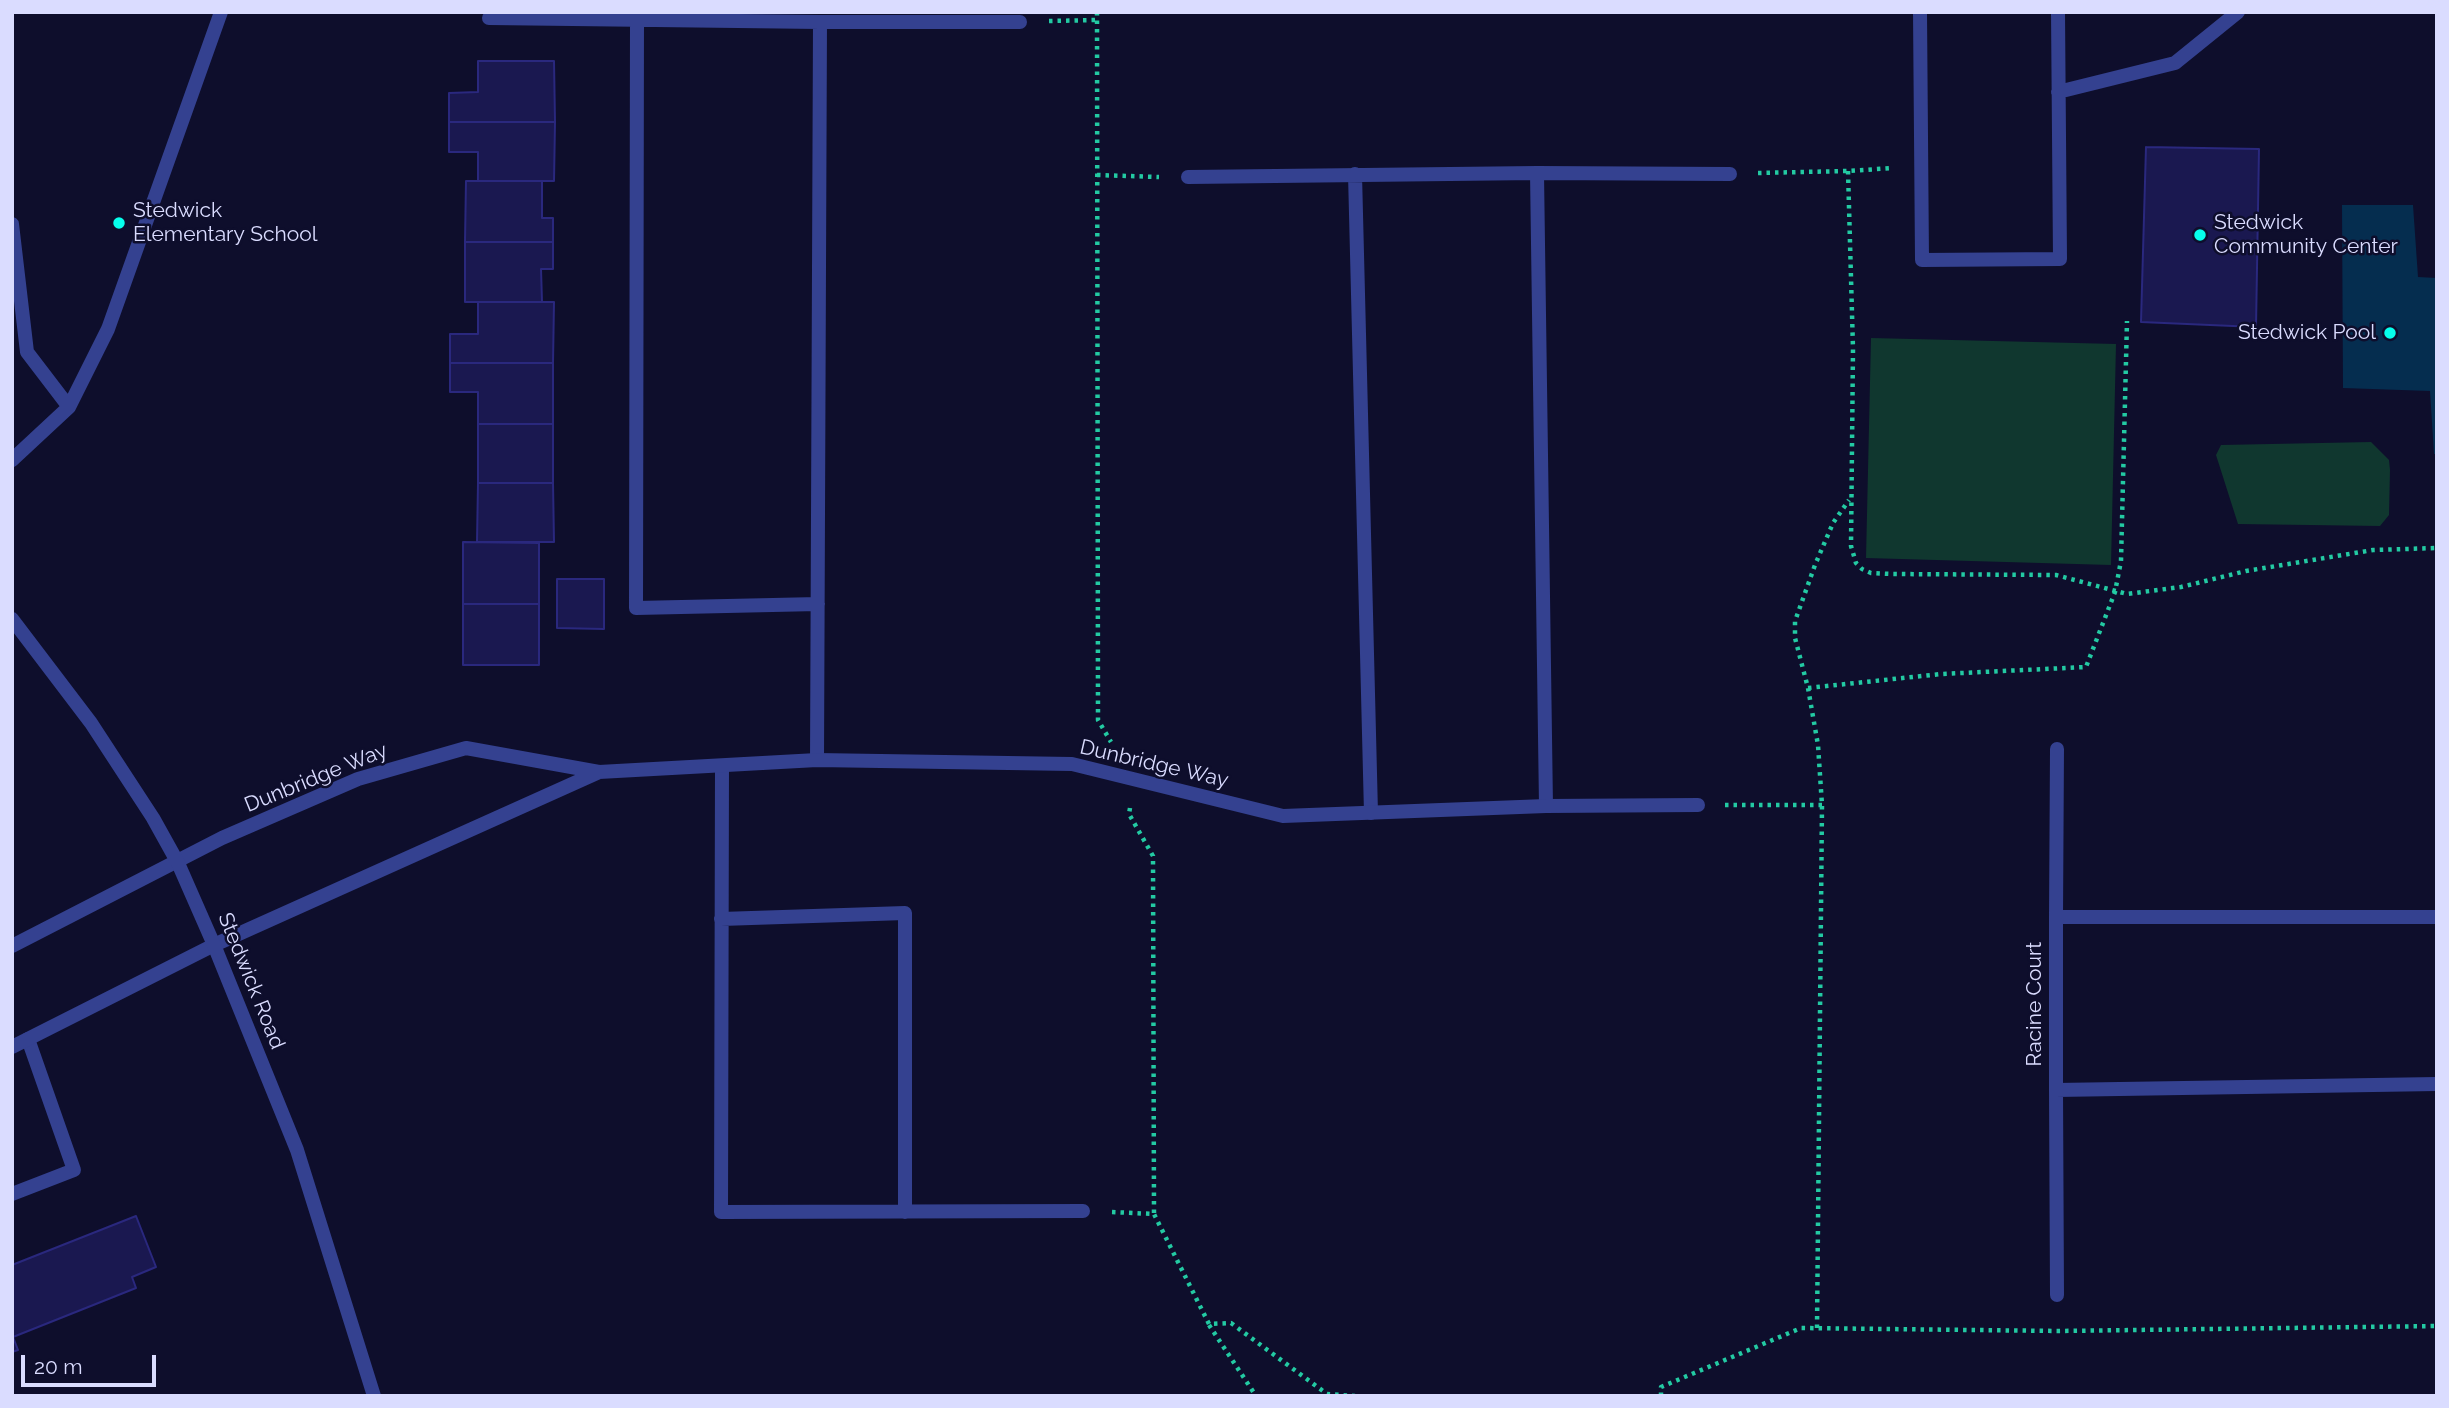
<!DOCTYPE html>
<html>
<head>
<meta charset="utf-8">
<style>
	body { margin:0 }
	#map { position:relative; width:2449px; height:1408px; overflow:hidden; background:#0e0e2c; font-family:Raleway,sans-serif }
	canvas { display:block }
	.frame { position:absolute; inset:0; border:14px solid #dadcff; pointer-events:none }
	.scale { position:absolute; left:21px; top:1355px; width:135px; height:32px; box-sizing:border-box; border:4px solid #dadcff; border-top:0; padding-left:9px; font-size:21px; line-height:24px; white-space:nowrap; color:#dadcff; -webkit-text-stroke:5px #0e0e2c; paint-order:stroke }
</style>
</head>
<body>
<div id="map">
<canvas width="2449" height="1408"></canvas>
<div class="frame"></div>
<div class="scale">20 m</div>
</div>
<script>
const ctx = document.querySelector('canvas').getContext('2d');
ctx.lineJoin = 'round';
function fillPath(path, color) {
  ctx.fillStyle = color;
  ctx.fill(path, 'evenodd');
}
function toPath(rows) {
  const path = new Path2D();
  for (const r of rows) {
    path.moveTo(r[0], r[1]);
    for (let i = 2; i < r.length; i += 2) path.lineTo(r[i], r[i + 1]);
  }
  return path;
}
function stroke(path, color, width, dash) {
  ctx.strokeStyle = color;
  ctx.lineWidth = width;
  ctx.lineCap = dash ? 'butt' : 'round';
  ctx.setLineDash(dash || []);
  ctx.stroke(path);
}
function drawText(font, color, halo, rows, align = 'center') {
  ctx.font = font + ' Raleway,sans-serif';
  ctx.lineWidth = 5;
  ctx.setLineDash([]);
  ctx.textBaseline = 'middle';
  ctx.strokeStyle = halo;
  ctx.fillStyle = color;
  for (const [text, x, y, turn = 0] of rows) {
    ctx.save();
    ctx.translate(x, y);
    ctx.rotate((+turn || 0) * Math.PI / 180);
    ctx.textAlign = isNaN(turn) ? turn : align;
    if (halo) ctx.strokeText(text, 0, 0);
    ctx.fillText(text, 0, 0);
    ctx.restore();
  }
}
const green = toPath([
	[1871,338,2116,344,2111,565,1866,558],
	[2371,442,2389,460,2390,470,2389,515,2380,526,2238,524,2216,455,2221,445]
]);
const water = toPath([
	[2342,205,2413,205,2418,277,2437,278,2437,454,2434,454,2430,391,2343,388]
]);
const building = toPath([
	[478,61,554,61,555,122,449,122,449,93,478,92,478,61],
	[449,122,555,122,554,181,478,181,478,152,449,152,449,122],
	[2146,147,2259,149,2256,327,2141,322,2146,147],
	[466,181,542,181,542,218,553,218,553,242,465,242,466,181],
	[465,242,553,242,553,269,541,269,542,302,465,302,465,242],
	[478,302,554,302,553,363,450,363,450,334,478,334,478,302],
	[450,363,553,363,553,424,478,424,478,392,450,392,450,363],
	[478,424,553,424,553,483,478,483,478,424],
	[478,483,553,483,554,542,477,542,478,483],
	[463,542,539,543,539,604,463,604,463,542],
	[557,579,604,579,604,629,557,628,557,579],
	[463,604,539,604,539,665,463,665,463,604],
	[136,1216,156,1267,132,1277,136,1288,13,1337,18,1350,12,1352,12,1265,136,1216]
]);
const path = toPath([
	[1097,12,1098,720,1111,742],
	[1049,21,1097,20],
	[1848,171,1853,349,1851,546,1856,563,1862,569,1871,573,1891,574,2056,575,2127,594,2181,587,2246,571,2373,550,2437,548],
	[1758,173,1848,171,1893,168],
	[1097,175,1159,177],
	[1808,688,1941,674,2086,667,2115,592,2121,561,2127,321],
	[1725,805,1822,805],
	[1130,808,1129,814,1153,856,1154,1214],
	[1112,1212,1154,1214,1209,1324,1231,1323,1327,1394,1355,1396],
	[1209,1325,1256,1396],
	[1817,1328,1822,805,1818,745,1808,688,1795,638,1795,621,1815,565,1833,523,1849,500],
	[1661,1396,1661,1387,1801,1328,2059,1331,2437,1326]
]);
const service = toPath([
	[1920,12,1922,260,2060,259,2058,12],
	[489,18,820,22,817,760],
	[637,18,636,608,818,604],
	[820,22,1020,22],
	[2058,92,2175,63,2238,12],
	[1537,173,1730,174],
	[1355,174,1371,813],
	[1188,177,1537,173,1546,806],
	[12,224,27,352,69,407],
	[12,460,69,407,108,329,221,12],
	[722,766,721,1212,1083,1211],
	[721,919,905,913,905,1212],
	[12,1194,74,1170,28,1039]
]);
const minor = toPath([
	[2056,917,2057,749],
	[2437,917,2056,917,2056,1090,2437,1084],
	[12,946,222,838,358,779,466,748,599,772,817,760,1072,764,1283,816,1546,806,1698,805],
	[12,1047,214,945,599,772],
	[2056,1090,2057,1295]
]);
const tertiary = toPath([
	[12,619,91,723,153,818,178,863,214,945,297,1150,374,1396]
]);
const markers = [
	[119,223,7,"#06ffec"],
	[2200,235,7,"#06ffec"],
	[2390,333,7,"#06ffec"]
];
const poiNames = [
	["Stedwick",133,211],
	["Elementary School",133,235],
	["Stedwick",2214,223],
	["Community Center",2214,247],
	["Stedwick Pool",2376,333,"right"]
];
const streetNames = [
	["Dunbridge Way",1154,764,13],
	["Dunbridge Way",316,778,-22],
	["Stedwick Road",251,981,68],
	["Racine Court",2035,1004,-90]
];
fillPath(green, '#10372f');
fillPath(water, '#052d4f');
fillPath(building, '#1a1850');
stroke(building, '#2a287e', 2);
stroke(path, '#23caa3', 4.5, [3.5, 5]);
stroke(service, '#344190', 14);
stroke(minor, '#344190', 14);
stroke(tertiary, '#344190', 14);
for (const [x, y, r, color] of markers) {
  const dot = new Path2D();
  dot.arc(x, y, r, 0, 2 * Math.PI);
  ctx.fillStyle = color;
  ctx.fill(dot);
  stroke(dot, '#0e0e2c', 2.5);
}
drawText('21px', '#dadcff', '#0e0e2c', poiNames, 'left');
drawText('21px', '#dadcff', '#0e0e2c', streetNames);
</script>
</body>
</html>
